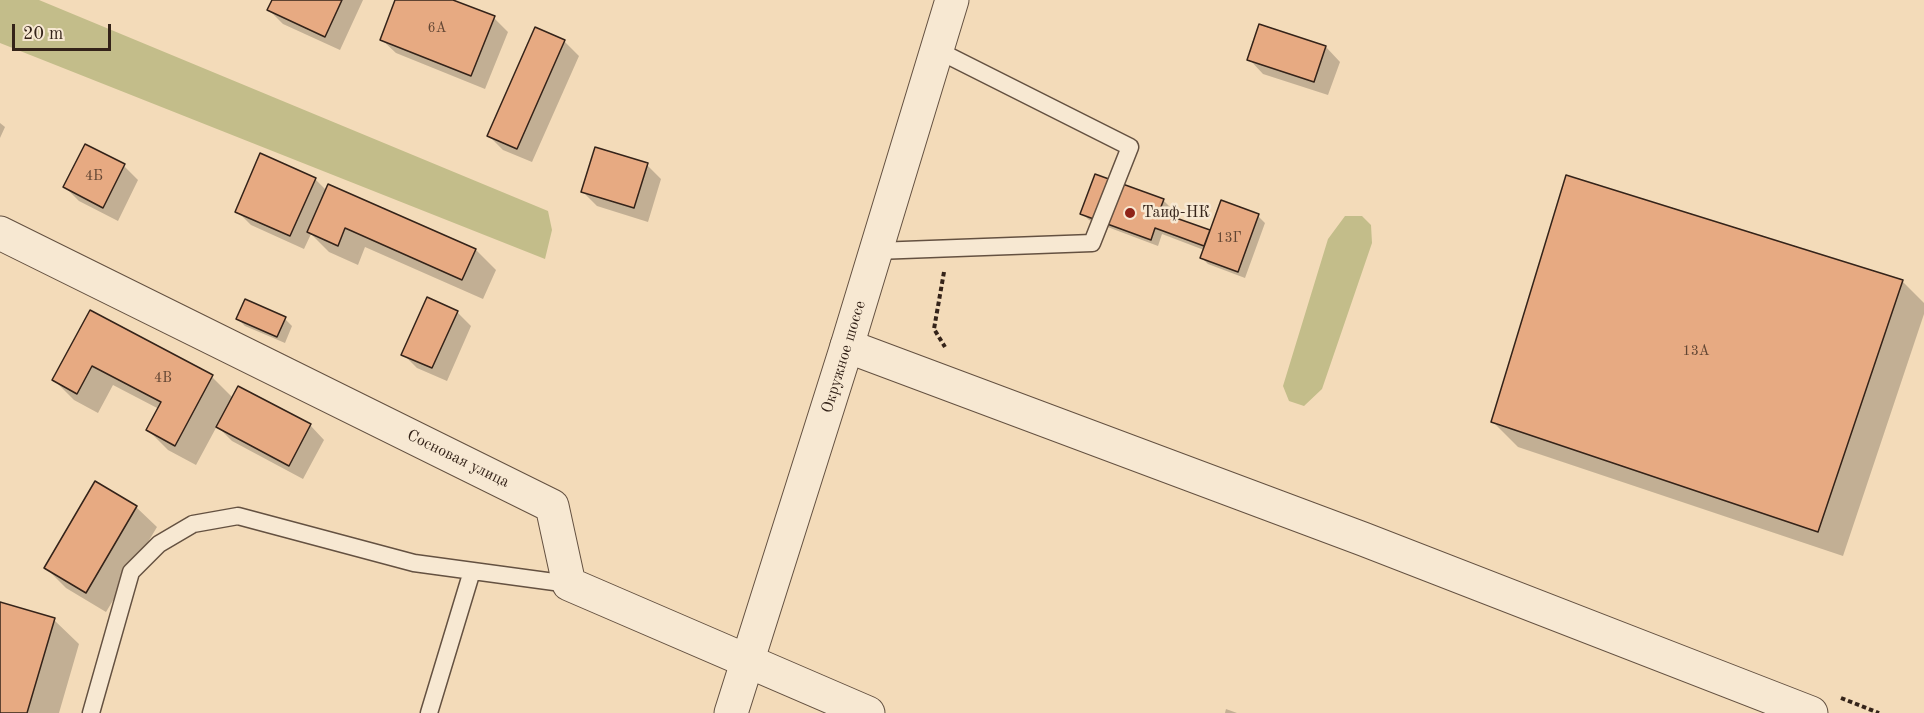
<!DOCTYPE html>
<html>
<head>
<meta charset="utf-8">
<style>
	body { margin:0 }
	#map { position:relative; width:1924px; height:713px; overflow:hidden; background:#f3dbb9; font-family:"Old Standard TT",serif }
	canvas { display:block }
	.scale { position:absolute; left:12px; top:24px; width:99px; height:27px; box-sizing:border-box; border:3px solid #342319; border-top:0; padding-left:8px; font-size:18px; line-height:21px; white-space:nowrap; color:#342319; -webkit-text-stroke:4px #f7e8d2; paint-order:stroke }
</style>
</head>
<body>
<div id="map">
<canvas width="1924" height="713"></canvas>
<div class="scale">20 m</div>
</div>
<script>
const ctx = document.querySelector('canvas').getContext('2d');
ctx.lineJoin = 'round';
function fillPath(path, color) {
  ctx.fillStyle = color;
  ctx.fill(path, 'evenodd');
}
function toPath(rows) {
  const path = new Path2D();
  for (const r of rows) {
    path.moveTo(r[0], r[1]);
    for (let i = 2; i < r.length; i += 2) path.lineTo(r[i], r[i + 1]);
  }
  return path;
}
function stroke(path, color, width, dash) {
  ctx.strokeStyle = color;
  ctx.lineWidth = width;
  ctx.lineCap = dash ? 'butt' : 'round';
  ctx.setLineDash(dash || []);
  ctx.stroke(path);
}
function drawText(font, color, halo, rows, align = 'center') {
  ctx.font = font + ' "Old Standard TT",serif';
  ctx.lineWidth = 5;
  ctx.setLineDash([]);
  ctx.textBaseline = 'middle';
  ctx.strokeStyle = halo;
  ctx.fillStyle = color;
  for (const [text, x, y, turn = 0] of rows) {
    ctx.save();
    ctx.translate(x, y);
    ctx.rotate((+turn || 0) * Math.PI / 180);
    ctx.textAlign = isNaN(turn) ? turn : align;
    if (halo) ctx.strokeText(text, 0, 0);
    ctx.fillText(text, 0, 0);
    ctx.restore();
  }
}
const green = toPath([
	[0,0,39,0,548,211,552,230,545,259,0,43],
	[1345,216,1362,216,1371,225,1372,243,1322,389,1304,406,1289,401,1283,386,1328,239]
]);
const shadow = toPath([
	[274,0,363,0,340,50,283,24,269,10],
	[397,0,449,0,494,18,508,32,485,89,396,53,381,39],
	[536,29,564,41,579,56,532,162,503,150,489,136],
	[1326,47,1340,62,1328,95,1263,74,1249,59],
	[0,123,5,127,0,138],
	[86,146,124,166,138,180,118,221,79,201,65,187],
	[647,165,661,179,648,222,597,206,582,191],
	[315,179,327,191,329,186,476,250,496,270,483,299,365,247,358,265,329,252,311,234,304,249,251,225,237,211],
	[1163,200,1170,207,1167,216,1211,232,1222,202,1258,216,1265,223,1245,278,1208,264,1201,257,1204,250,1162,234,1158,246,1089,220,1082,213],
	[1902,281,1924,303,1924,314,1843,556,1518,447,1493,422],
	[245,301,285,319,292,326,285,343,245,326,238,319],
	[90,312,212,377,233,398,310,425,324,440,303,479,232,441,217,426,196,465,168,450,148,430,159,409,113,385,98,413,74,400,54,380],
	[457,312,471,326,447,381,417,368,403,354],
	[96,483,136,507,157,527,106,612,66,588,46,568],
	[0,604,54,620,79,644,59,713,0,713],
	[1226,709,1237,713,1225,713]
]);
const building = toPath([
	[272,0,342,0,325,37,267,10,272,0],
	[395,0,453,0,495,16,471,76,380,40,395,0],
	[1259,24,1326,46,1314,82,1247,60,1259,24],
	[535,27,565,40,517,149,487,136,535,27],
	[85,144,125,164,103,208,63,187,85,144],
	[595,147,648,163,634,208,581,192,595,147],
	[260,153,316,178,290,236,235,212,260,153],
	[1095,174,1164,199,1159,212,1210,230,1204,246,1155,228,1151,240,1080,214,1095,174],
	[1566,175,1903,280,1818,532,1491,422,1566,175],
	[328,184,476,249,462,280,345,228,338,246,307,232,328,184],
	[1221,200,1259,214,1238,272,1200,258,1221,200],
	[427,297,458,311,432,368,401,355,427,297],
	[245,299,286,317,277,337,236,319,245,299],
	[90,310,213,375,175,446,146,430,161,402,92,366,77,394,52,380,90,310],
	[238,386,311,424,289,466,216,427,238,386],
	[95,481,137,506,86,593,44,568,95,481],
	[0,602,55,618,27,713,0,713,0,602]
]);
const path = toPath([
	[944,272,934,329,945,347],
	[1841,698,1879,713]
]);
const service = toPath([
	[876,251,1092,243,1130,147,937,50],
	[91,713,131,572,159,544,193,524,238,516,414,563,569,584],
	[429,713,472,571]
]);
const minor = toPath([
	[0,233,552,506,569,584,868,713],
	[847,346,1363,539,1811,713]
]);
const tertiary = toPath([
	[731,713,847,346,952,0]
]);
const markers = [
	[1130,213,6,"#8f2418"]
];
const numberNames = [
	["6А",437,28],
	["4Б",94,176],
	["13Г",1229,238],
	["13А",1696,351],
	["4В",163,378]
];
const poiNames = [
	["Таиф-НК",1142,213]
];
const streetNames = [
	["Окружное шоссе",844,357,-73],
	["Сосновая улица",458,459,26]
];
fillPath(green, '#c3bd8a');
fillPath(shadow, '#0003');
fillPath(building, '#e7aa82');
stroke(building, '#342319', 1.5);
stroke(service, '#645141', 19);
stroke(minor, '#645141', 35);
stroke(tertiary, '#645141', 35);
stroke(path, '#342319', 4, [4.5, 3]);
stroke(service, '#f7e8d2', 16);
stroke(minor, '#f7e8d2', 33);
stroke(tertiary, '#f7e8d2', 33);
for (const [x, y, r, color] of markers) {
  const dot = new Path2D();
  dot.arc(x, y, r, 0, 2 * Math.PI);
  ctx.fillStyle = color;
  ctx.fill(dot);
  stroke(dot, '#f7e8d2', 2);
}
drawText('14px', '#614533', null, numberNames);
drawText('16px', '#342319', '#f7e8d2', poiNames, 'left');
drawText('16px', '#342319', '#f7e8d2', streetNames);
</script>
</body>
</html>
